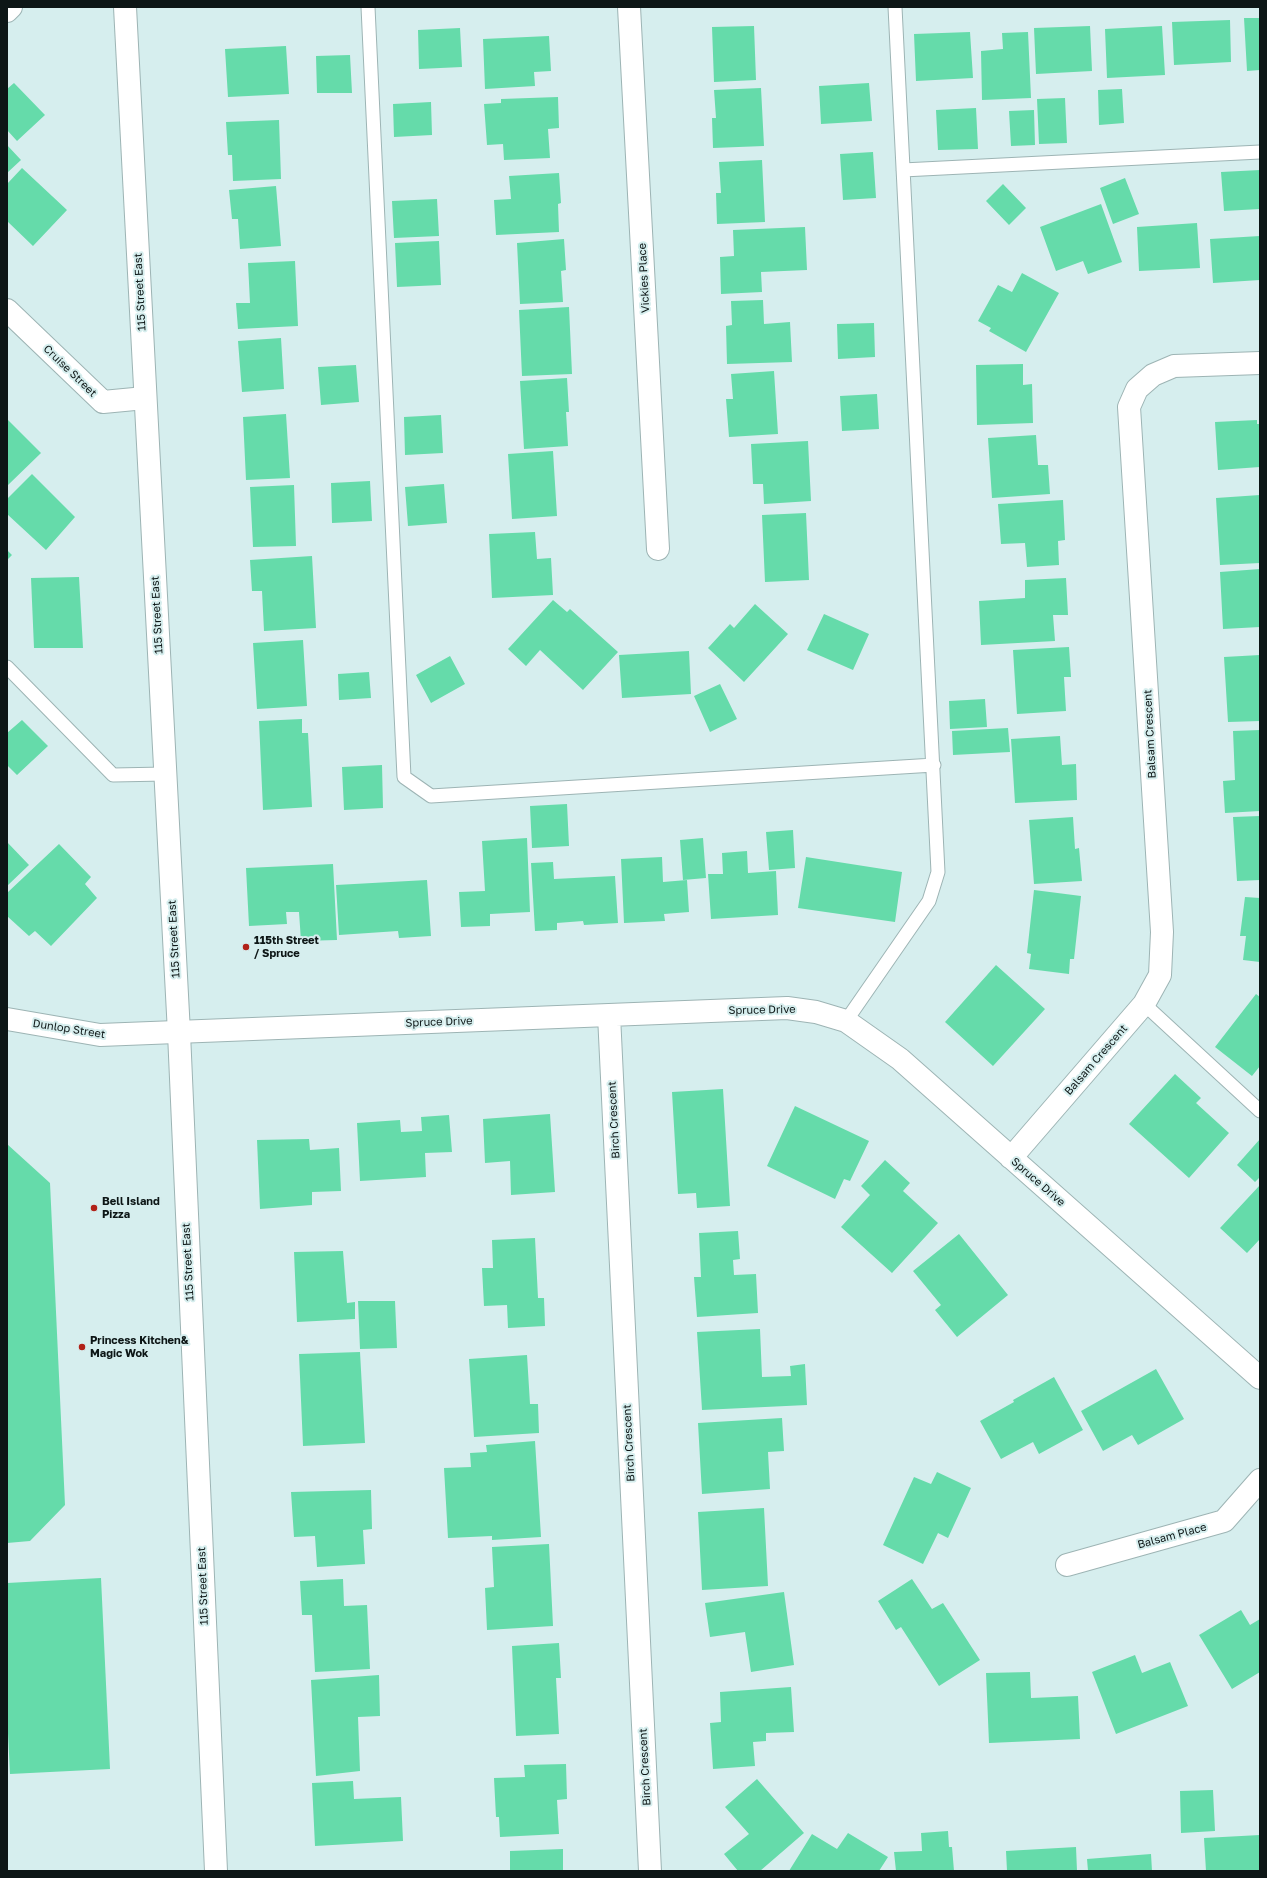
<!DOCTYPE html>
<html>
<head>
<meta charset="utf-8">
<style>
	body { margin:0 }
	#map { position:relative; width:1267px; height:1878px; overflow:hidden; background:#d6eeee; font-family:"Golos Text",sans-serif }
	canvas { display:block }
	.frame { position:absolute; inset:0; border:8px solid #0d1616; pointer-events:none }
</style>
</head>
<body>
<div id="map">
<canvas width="1267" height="1878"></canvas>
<div class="frame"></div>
</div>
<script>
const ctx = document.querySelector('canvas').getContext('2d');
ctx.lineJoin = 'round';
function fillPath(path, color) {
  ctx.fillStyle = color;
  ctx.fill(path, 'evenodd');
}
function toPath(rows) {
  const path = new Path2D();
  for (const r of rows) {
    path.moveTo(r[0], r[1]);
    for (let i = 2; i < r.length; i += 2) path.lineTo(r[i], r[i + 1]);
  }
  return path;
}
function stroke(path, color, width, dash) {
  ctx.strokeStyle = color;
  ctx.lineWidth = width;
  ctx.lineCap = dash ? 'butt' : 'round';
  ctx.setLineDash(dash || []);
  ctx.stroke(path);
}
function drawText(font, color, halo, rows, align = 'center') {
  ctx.font = font + ' "Golos Text",sans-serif';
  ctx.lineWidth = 4;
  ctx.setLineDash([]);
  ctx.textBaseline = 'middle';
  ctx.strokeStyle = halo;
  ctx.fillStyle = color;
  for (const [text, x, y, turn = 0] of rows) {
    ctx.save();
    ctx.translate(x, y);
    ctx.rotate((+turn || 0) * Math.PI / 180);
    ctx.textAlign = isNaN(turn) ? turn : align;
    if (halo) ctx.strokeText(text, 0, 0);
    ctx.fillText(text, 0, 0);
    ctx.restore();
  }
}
const building = toPath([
	[1244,18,1260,18,1260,70,1247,71],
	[1230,20,1231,62,1174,65,1172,22],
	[754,26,756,80,714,82,712,27],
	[1090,26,1092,71,1036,74,1034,28],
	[1162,26,1165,75,1107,78,1105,29],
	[460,28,462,67,419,69,418,30],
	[970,32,973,78,916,81,914,34],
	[1028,32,1031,98,982,100,981,51,1003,49,1002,33],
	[549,36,551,71,534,72,535,86,485,89,483,39],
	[286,46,289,94,228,97,225,49],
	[350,55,352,93,317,93,316,56],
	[14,83,45,115,17,141,7,130,7,89],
	[869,83,872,121,821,124,819,86],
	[761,88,764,146,713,148,712,118,716,118,714,90],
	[1122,89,1124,123,1099,125,1098,90],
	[558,97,559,128,548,129,550,158,504,160,503,144,487,145,484,104,501,103,501,99],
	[1065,98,1067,143,1039,144,1037,99],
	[431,102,432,135,394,137,393,104],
	[976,108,978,149,938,150,936,110],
	[1034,110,1035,145,1011,146,1009,111],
	[279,120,281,179,233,181,232,155,228,155,226,122],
	[7,145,21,160,7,173],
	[873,152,876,198,843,200,840,154],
	[762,160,765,222,717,224,716,193,721,193,719,162],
	[22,168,67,210,33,246,7,221,7,184],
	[1260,170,1260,209,1224,211,1221,172],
	[559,173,561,203,558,204,559,232,496,235,494,200,511,199,509,176],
	[1125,178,1139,214,1113,224,1100,188],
	[1003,184,1026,208,1009,225,986,201],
	[276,186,281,246,240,249,238,219,232,219,229,190],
	[437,199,439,236,394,238,392,201],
	[1101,204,1122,262,1088,274,1083,261,1056,271,1040,227],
	[1197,223,1200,268,1139,271,1137,227],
	[805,227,807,270,761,272,762,292,721,294,720,257,734,256,733,230],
	[1260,236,1260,280,1213,283,1210,239],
	[564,239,566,270,561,271,563,302,520,304,517,243],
	[439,241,441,285,397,287,395,243],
	[295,261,298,326,238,329,236,303,250,303,248,263],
	[1022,273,1059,293,1026,352,989,331,991,328,978,321,998,285,1012,292],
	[763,300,764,324,790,322,792,362,727,364,726,326,732,325,731,301],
	[569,307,572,374,522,376,519,310],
	[874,323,875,357,838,359,837,324],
	[281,338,284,389,242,392,238,341],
	[1023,364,1023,385,1032,384,1033,423,977,425,976,365],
	[356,365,359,402,321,405,318,367],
	[774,371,778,434,729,437,726,399,733,399,731,374],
	[567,378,569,412,566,412,568,446,524,449,520,381],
	[877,394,879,429,842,431,840,396],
	[286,414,290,478,246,480,243,417],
	[441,415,443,453,405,455,404,417],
	[7,419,41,453,7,486],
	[1257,420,1257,424,1260,424,1260,467,1218,470,1215,422],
	[1036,435,1038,465,1048,465,1050,494,992,498,988,438],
	[808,441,811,501,764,504,763,484,753,484,751,444],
	[553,451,557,516,512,519,508,454],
	[32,474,75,517,46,550,7,514,7,499],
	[370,481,372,521,332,523,331,483],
	[444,484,447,523,408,526,405,487],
	[294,485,296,546,253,547,250,487],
	[1260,495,1260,563,1220,565,1216,498],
	[1063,500,1065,540,1058,541,1059,565,1027,567,1025,543,1001,544,998,504],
	[806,513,809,580,765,582,762,515],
	[535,532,537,559,551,558,553,595,492,598,489,534],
	[7,550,12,555,7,560],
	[312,556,316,628,264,631,262,591,252,591,250,560],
	[1260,569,1260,627,1223,629,1220,572],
	[79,577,83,648,34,648,31,578],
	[1066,578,1068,615,1053,615,1055,641,981,645,979,601,1025,598,1025,580],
	[553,600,567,612,570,609,618,652,583,690,540,650,526,666,508,649],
	[755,604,788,634,744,682,708,648,730,624,734,628],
	[824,614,869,634,853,670,807,650],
	[303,640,307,706,257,709,253,643],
	[1069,647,1071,677,1064,677,1066,711,1017,714,1013,650],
	[689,651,691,694,622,698,619,655],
	[1260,655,1260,721,1228,722,1224,657],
	[450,656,465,684,431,703,416,675],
	[369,672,371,698,339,700,338,674],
	[720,684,737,719,710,732,694,696],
	[985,699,987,727,950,729,949,701],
	[302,719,302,733,308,733,312,807,263,810,259,721],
	[22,720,48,746,17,775,7,765,7,733],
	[1008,728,1010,752,953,755,952,731],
	[1260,730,1260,811,1225,813,1223,781,1235,780,1233,731],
	[1060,736,1062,765,1076,764,1077,800,1015,803,1011,739],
	[382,765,383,808,344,810,342,767],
	[567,804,569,846,532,848,530,806],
	[1260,816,1260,880,1237,881,1233,817],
	[1073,817,1075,849,1079,848,1082,881,1034,884,1029,820],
	[793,830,795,868,769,870,766,832],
	[527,838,530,912,490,914,490,926,461,927,459,892,485,891,482,841],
	[703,838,706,878,683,880,680,840],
	[7,842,29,865,7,886],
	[59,844,91,877,85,884,97,898,51,946,35,931,29,936,7,916,7,893],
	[747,851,748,873,776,871,778,915,711,919,708,874,723,874,722,853],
	[662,857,663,882,687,880,689,912,664,914,665,921,624,923,621,859],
	[806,857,902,872,895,922,798,908],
	[553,862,554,879,615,876,618,923,584,925,583,921,557,923,557,930,535,931,531,863],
	[333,864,337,940,301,941,299,912,286,912,287,924,249,926,246,868],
	[427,880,431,936,399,938,398,931,339,935,336,885],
	[1034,890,1081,896,1074,959,1070,959,1069,974,1029,969,1031,954,1027,953],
	[1245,897,1260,898,1260,962,1243,960,1246,936,1240,936],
	[996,965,1045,1009,993,1066,945,1022],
	[1256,994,1260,997,1260,1066,1252,1076,1215,1047],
	[1175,1074,1201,1098,1196,1103,1229,1133,1189,1178,1129,1124],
	[723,1089,730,1206,697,1208,696,1193,678,1194,672,1092],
	[795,1106,869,1141,850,1181,844,1179,835,1199,767,1166],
	[550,1114,555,1192,511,1195,510,1161,485,1163,483,1119],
	[449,1115,452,1152,425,1153,426,1177,360,1181,357,1123,400,1120,401,1132,422,1131,421,1117],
	[309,1139,310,1150,339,1148,341,1191,312,1192,312,1205,260,1209,257,1140],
	[1260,1139,1260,1177,1255,1182,1237,1165],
	[7,1144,50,1183,65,1505,30,1541,7,1543],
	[885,1160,910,1183,903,1191,938,1223,892,1273,841,1227,870,1195,861,1186],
	[1260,1185,1260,1239,1247,1253,1220,1228],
	[738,1231,740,1259,733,1260,734,1275,756,1274,758,1313,697,1317,694,1277,701,1277,699,1233],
	[959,1234,1008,1295,957,1337,935,1310,941,1305,913,1271],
	[535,1238,538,1298,544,1298,545,1326,508,1328,507,1305,484,1306,482,1268,493,1268,492,1240],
	[343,1251,347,1303,355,1302,355,1319,297,1322,294,1252],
	[358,1301,395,1301,397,1348,360,1349],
	[760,1329,762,1377,791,1376,790,1366,805,1364,807,1405,702,1410,697,1332],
	[360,1352,365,1443,303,1446,299,1354],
	[527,1355,530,1404,538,1404,539,1433,474,1437,469,1359],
	[1156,1369,1184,1419,1138,1445,1132,1435,1103,1451,1081,1411],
	[1054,1377,1083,1430,1039,1454,1033,1442,1001,1459,980,1421,1014,1402,1013,1400],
	[782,1418,784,1451,768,1452,770,1489,702,1494,698,1423],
	[535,1441,541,1537,492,1540,492,1536,448,1538,444,1468,471,1467,470,1453,487,1452,486,1445],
	[937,1472,971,1488,948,1538,938,1533,923,1564,883,1545,914,1477,931,1484],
	[371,1490,372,1529,363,1530,365,1564,317,1567,315,1536,294,1537,291,1492],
	[764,1508,768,1586,702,1590,698,1512],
	[549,1544,553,1626,487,1630,485,1588,494,1587,492,1547],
	[101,1578,110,1769,10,1774,7,1713,7,1583],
	[343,1579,344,1606,367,1605,370,1669,315,1672,312,1615,302,1615,300,1581],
	[912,1579,932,1609,943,1603,980,1660,939,1686,901,1627,896,1630,878,1601],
	[784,1592,794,1665,751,1672,745,1632,710,1637,705,1603],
	[1241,1610,1250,1625,1260,1619,1260,1672,1232,1689,1199,1635],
	[559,1643,561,1678,556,1678,559,1734,516,1736,512,1646],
	[1135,1655,1142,1673,1170,1662,1188,1706,1116,1734,1092,1672],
	[1030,1672,1031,1698,1078,1696,1080,1739,989,1743,986,1673],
	[379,1675,380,1716,358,1717,360,1771,316,1776,311,1680],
	[791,1687,794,1732,766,1733,766,1741,753,1742,755,1766,713,1769,710,1723,721,1722,720,1692],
	[566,1764,567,1799,557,1800,559,1834,500,1837,499,1817,496,1817,494,1778,525,1777,524,1765],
	[757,1779,804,1833,760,1871,738,1871,724,1854,749,1834,725,1807],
	[353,1781,354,1799,401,1797,403,1841,315,1846,312,1783],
	[1213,1790,1215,1831,1181,1833,1180,1791],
	[948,1831,949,1847,952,1847,954,1871,896,1871,894,1852,922,1851,921,1833],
	[848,1833,888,1857,879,1871,789,1871,812,1834,837,1849],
	[1260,1835,1260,1871,1206,1871,1204,1838],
	[1076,1847,1077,1871,1007,1871,1006,1851],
	[563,1849,563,1871,510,1871,510,1851],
	[1151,1854,1152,1871,1088,1871,1087,1859]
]);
const service = toPath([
	[368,7,404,777,431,796,934,765],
	[903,170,1260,152],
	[7,667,113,775,165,774],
	[1144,1004,1260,1111],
	[846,1021,929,901,938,872,895,7]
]);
const minor = toPath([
	[629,7,658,549],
	[7,11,11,7],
	[7,310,103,402,145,398],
	[609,1015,650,1871],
	[7,1019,100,1035,787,1008,816,1012,846,1021,900,1059,1260,1378],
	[1011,1158,1144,1004,1160,975,1162,932,1129,407,1137,389,1153,375,1174,366,1260,363],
	[1067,1565,1224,1521,1260,1480]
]);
const tertiary = toPath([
	[125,7,179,1033,216,1871]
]);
const markers = [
	[246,947,4,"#b12118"],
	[94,1208,4,"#b12118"],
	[82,1347,4,"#b12118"]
];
const streetNames = [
	["Vickies Place",644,278,-93],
	["115 Street East",140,292,-93],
	["Cruise Street",70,371,44],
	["115 Street East",157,615,-93],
	["Balsam Crescent",1150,734,-93],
	["115 Street East",174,939,-93],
	["Spruce Drive",762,1010,-1],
	["Spruce Drive",439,1022,-2],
	["Dunlop Street",69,1029,9],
	["Balsam Crescent",1096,1060,-49],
	["Birch Crescent",614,1120,-93],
	["Spruce Drive",1038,1182,41],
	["115 Street East",188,1262,-93],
	["Birch Crescent",629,1443,-93],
	["Balsam Place",1172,1536,-15],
	["115 Street East",203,1586,-92],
	["Birch Crescent",645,1767,-93]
];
const poiNames = [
	["115th Street",254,941],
	["/ Spruce",254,954],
	["Bell Island",102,1202],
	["Pizza",102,1215],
	["Princess Kitchen&",90,1341],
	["Magic Wok",90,1354]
];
fillPath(building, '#65dbaa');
stroke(service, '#9db4b4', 15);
stroke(minor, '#9db4b4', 24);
stroke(tertiary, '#9db4b4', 24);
stroke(service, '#fff', 13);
stroke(minor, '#fff', 22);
stroke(tertiary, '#fff', 22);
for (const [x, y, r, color] of markers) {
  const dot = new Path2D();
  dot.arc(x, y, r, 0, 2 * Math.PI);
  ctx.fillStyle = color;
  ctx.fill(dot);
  stroke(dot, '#d6eeee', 1.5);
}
drawText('11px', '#0d1616', '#d6eeee', streetNames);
drawText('bold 11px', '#0d1616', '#d6eeee', poiNames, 'left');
</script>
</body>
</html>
